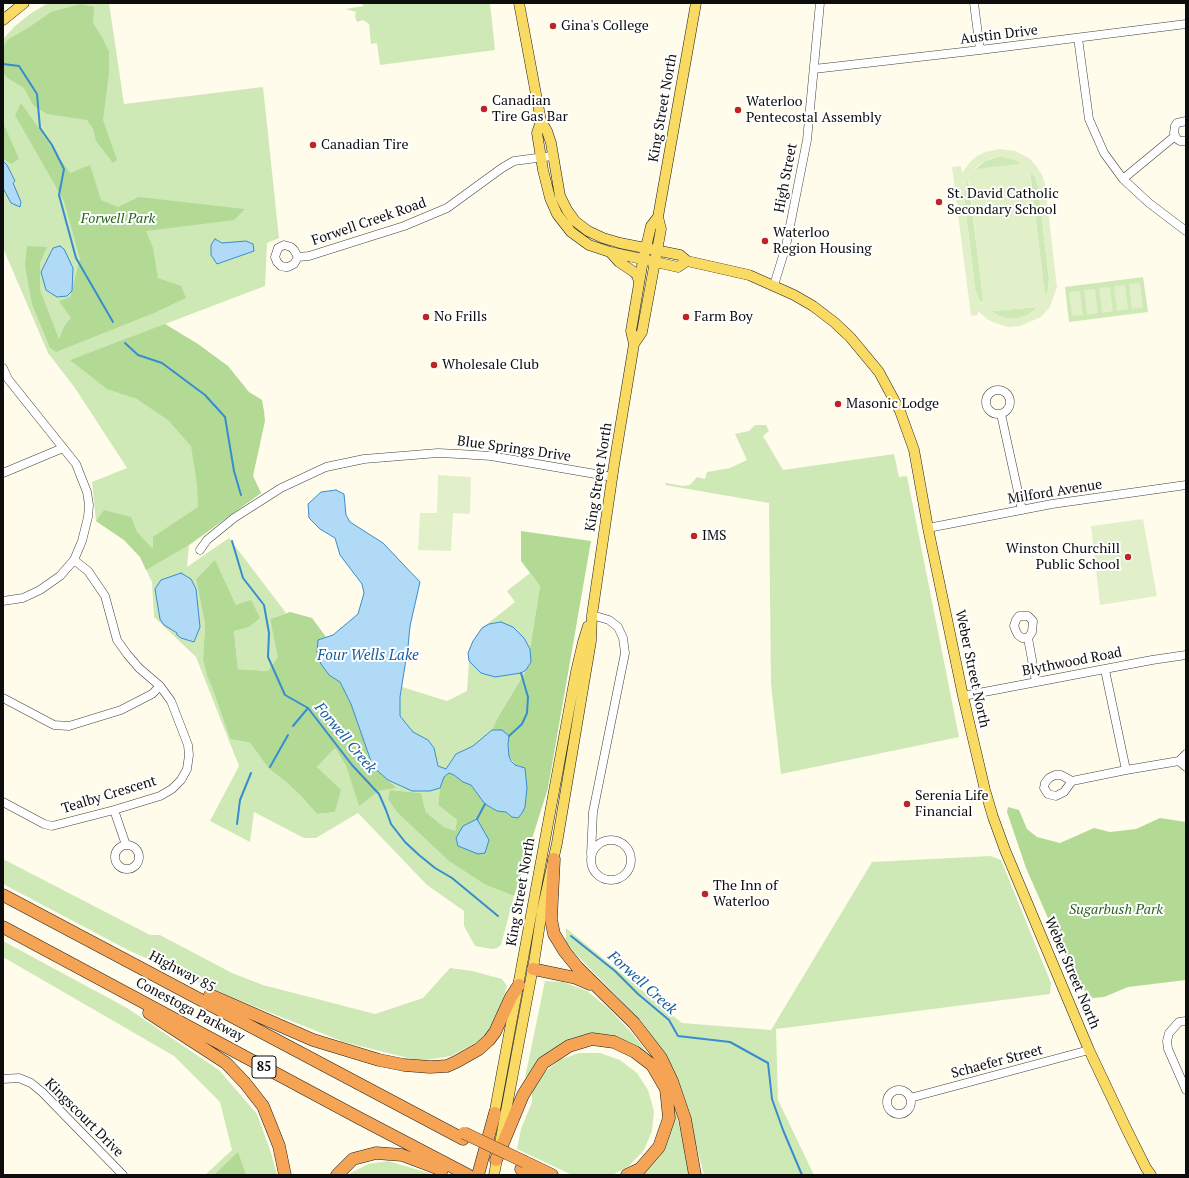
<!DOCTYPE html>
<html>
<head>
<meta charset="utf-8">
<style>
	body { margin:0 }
	#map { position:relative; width:1189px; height:1178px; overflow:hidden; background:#fffcec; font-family:"PT Serif",serif }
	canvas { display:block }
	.frame { position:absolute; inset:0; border:4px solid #0d0d0d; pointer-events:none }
</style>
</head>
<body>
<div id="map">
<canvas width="1189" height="1178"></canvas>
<div class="frame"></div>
</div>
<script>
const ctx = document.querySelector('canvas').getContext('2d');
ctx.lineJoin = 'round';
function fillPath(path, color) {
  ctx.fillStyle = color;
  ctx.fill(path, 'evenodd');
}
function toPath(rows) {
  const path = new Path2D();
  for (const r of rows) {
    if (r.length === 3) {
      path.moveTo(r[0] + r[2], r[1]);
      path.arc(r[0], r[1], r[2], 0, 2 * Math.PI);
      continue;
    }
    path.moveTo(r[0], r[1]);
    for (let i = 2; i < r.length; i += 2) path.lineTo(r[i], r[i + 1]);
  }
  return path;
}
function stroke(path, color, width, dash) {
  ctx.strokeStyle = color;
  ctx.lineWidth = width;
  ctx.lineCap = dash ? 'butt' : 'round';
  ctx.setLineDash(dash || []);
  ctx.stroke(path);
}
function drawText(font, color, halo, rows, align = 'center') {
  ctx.font = font + ' "PT Serif",serif';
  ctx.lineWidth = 4;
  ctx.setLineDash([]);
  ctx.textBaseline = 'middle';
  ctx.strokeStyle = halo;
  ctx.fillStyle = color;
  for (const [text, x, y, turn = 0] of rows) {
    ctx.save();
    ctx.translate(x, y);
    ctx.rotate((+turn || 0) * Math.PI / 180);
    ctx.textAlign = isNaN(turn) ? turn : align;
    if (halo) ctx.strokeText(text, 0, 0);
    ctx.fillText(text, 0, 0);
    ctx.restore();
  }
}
const green = toPath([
	[48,3,109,3,124,104,263,87,279,238,267,243,265,286,165,324,228,366,259,409,253,476,261,493,189,545,187,567,229,538,286,613,270,619,279,657,268,671,238,669,234,630,249,627,236,605,215,561,196,579,205,624,203,660,207,676,213,690,230,739,250,743,269,769,285,781,301,796,317,814,335,812,340,790,317,767,335,748,346,766,359,805,379,791,397,788,388,780,412,791,430,791,440,788,438,805,457,820,455,832,444,827,426,812,421,793,390,790,486,885,514,896,501,945,497,948,492,949,475,946,464,926,464,911,427,885,358,813,316,838,304,838,254,812,250,842,210,821,239,766,196,657,154,617,152,582,140,557,124,540,96,521,92,482,127,468,75,388,48,353,3,248,3,39,15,26,30,14],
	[361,3,490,3,495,50,380,65,377,43,371,44,369,24,363,20,357,22,355,17,356,12,345,9,364,6],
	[997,157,1008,157,1015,160,1022,164,974,170,985,161],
	[1030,171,1035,177,1038,186,1049,279,1048,290,1045,297],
	[968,179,984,304,979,300,975,289,964,196,965,188],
	[1143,277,1148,312,1069,322,1065,287],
	[1038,307,1028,315,1018,318,1005,318,999,316,991,311],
	[755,425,766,425,769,431,763,436,783,470,894,454,899,477,907,476,959,737,781,774,771,684,769,503,665,485,666,483,683,486,690,485,697,477,705,479,707,472,730,468,747,460,735,434,749,431],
	[530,573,540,586,530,649,524,638,513,627,501,622,489,624,482,628,515,602,507,591],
	[469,661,481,673,521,673,526,670,498,717,492,730,473,746,456,754,446,769,438,766,434,748,428,740,413,732,400,716,400,697,402,687,447,701,467,691],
	[991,856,1001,860,1051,983,1050,994,776,1029,778,1100,814,1175,704,1175,684,1097,669,1060,643,1023,566,944,566,928,682,1023,771,1030,872,862],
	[3,859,150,935,160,935,232,973,263,985,375,1014,423,998,450,968,472,971,502,979,507,986,500,1009,495,1023,481,1040,451,1056,420,1061,344,1042,231,997,128,950,3,884],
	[3,941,127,1008,219,1070,257,1114,271,1153,277,1175,205,1175,232,1150,220,1102,174,1056,3,957],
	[545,981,563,982,587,991,609,1009,631,1032,657,1065,589,1035,549,1051,525,1078],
	[579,1053,600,1053,620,1060,637,1073,648,1090,654,1111,652,1131,644,1150,629,1166,612,1175,570,1174,517,1149,521,1129,532,1102,532,1091,543,1074,559,1060],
	[672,1093,690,1175,636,1175,647,1167],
	[388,1161,429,1173,433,1175,347,1175,368,1164]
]);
const forest = toPath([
	[81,4,94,7,93,23,103,39,109,52,109,73,103,120,117,160,113,163,96,141,93,129,87,120,47,114,33,105,24,88,9,79,3,73,3,48,7,40,28,28,51,12],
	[21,103,70,173,90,165,101,200,118,207,139,197,245,209,234,220,146,231,153,248,158,278,181,286,186,298,154,313,56,352,50,348,32,304,25,266,27,246,47,247,40,263,40,290,59,339,65,325,71,318,59,301,70,297,80,259,64,201,15,115],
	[3,127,5,127,19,159,11,164,3,159],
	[165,324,198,344,228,366,249,392,262,400,264,411,265,421,253,476,261,493,189,545,146,570,140,557,124,540,96,521,104,510,131,517,137,532,153,549,153,537,198,507,197,484,191,446,168,420,137,399,107,389,70,360],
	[521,531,591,541,548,788,514,896,486,885,449,861,397,812,388,799,390,790,421,793,426,812,444,827,455,831,457,820,438,805,440,788,444,777,449,773,454,775,463,782,471,785,485,804,497,811,506,812,512,817,518,818,522,813,520,766,515,765,509,756,508,744,502,730,492,730,498,717,531,662,530,649,540,586,521,561],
	[215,560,236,605,251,600,260,618,249,627,234,631,238,669,268,671,278,657,270,619,290,612,312,618,326,637,318,640,329,675,340,682,351,704,373,767,397,788,379,791,359,806,346,766,335,748,317,767,341,790,335,812,317,814,301,796,285,781,269,769,250,743,230,739,213,690,207,676,203,660,205,624,196,579],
	[1008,807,1019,810,1027,829,1037,837,1060,843,1094,828,1110,832,1136,829,1160,818,1186,822,1186,980,1128,987,1104,997,1093,998,1083,989,1071,972,1063,949,1048,918,1026,868,1007,812],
	[238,1152,246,1175,214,1175]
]);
const pitch = toPath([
	[1000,149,1015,151,1029,158,1037,167,1042,175,1045,184,1057,287,1050,307,1041,317,1020,326,1008,327,995,323,987,319,978,311,978,315,971,316,952,167,961,166,962,173,970,162,977,156,985,152],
	[1002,157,1015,160,1022,164,974,169,980,164,991,158],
	[1030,172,1035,177,1038,186,1049,279,1048,290,1045,297],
	[968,180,969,180,983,304,979,300,975,289,964,196,965,187],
	[1038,307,1028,315,1018,318,1005,318,999,316,992,311],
	[1140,283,1143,307,1132,309,1129,284],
	[1125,285,1128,309,1117,311,1114,286],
	[1110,287,1113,311,1102,313,1099,288],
	[1095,289,1098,313,1087,315,1084,290],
	[1080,291,1083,315,1072,316,1069,292],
	[438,475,471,477,470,514,453,513,451,551,418,550,420,513,437,513],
	[1143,519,1157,596,1100,605,1091,526]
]);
const water = toPath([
	[3,161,7,165,15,181,13,183,21,202,20,207,11,203,3,188,3,161],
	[215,239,222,243,246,241,253,244,254,251,217,264,211,255,211,245,215,239],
	[60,246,64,249,73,268,72,291,67,296,57,297,46,290,41,272,53,248,60,246],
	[336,490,344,494,346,515,350,522,383,543,420,582,410,626,408,647,400,697,400,716,413,732,428,740,434,748,438,766,446,769,456,754,473,746,492,730,502,730,509,736,508,744,509,756,511,761,515,765,525,768,527,788,525,807,522,813,518,818,512,817,506,812,497,811,485,804,471,785,463,782,454,775,449,773,444,777,440,788,430,791,412,791,388,780,373,767,351,704,340,682,329,675,321,664,317,652,318,640,333,635,358,614,364,593,362,584,340,555,335,538,320,529,309,518,308,504,321,492,336,490],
	[181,573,191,579,196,589,200,627,194,642,181,638,177,635,177,633,164,625,160,619,155,589,161,580,181,573],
	[501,622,513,627,524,638,530,649,531,662,526,670,521,673,495,677,481,673,469,661,468,653,473,641,482,628,489,624,501,622],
	[477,819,489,840,485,853,478,854,458,846,456,838,463,826,477,819]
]);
const stream = toPath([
	[3,64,19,66,37,94,40,128,52,145,64,169,59,195,76,258,113,322],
	[125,343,138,355,162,363,205,395,225,417,234,471,241,495],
	[232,541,243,578,264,605,269,633,268,657,285,695,308,708,352,765,379,794,386,810,391,824,405,842,419,855,435,868,452,878,498,916],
	[293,726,308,708],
	[509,736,522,724,527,713,528,697,521,673],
	[270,767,288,735],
	[477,819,485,804],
	[237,824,240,800,251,773],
	[571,936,615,971,638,994,669,1020,678,1036,730,1042,768,1063,772,1099,783,1130,802,1175]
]);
const minor = toPath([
	[974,3,980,50],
	[1078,38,1089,119,1104,153,1123,179,1149,203,1186,231],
	[814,69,980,50,1186,24],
	[1186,121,1177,123,1175,126,1174,133,1177,139,1180,141,1186,141],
	[1123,179,1175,136],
	[298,257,294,250,291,247,284,245,278,248,275,257,277,262,281,266,285,267,288,267,294,264,298,257,309,256,404,226,447,208,502,168,514,161,552,156],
	[774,285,786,246,807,140,820,3],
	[3,368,8,379,76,464,87,492,89,505,88,517,82,541,74,560,60,576,40,590,23,598,3,601],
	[998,402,12],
	[1001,414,1022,510],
	[3,473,63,448],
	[928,528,1052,504,1186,485],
	[200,550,207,540,234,518,281,488,326,467,364,459,438,453,459,454,491,456,613,477],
	[1028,638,1022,638,1018,635,1016,631,1014,626,1016,620,1019,616,1028,616,1033,621,1032,632,1028,638,1036,682],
	[1105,670,1126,770],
	[963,696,1152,660,1186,655],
	[3,698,54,725,69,726,121,710,152,694,160,686],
	[1179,761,1186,767],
	[1072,781,1064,792,1056,796,1048,794,1044,788,1045,783,1049,778,1055,775,1061,775,1072,781,1126,770,1179,761,1186,754],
	[3,802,44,824,52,826,114,810,160,796,172,789,181,780,187,769,189,755,188,745,171,701,160,686,139,668,127,654,117,640,105,596,88,571,74,560],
	[114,810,126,845],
	[611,860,20],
	[127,857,12],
	[591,854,593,812,625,653,623,638,618,627,609,620,592,615],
	[1186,1021,1179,1022,1169,1033,1167,1041,1168,1049,1186,1090],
	[3,1079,19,1078,31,1083,42,1092,123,1175],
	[899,1102,12],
	[910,1098,1089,1050]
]);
const major = toPath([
	[519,3,541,121,547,131,551,143,560,196,567,210,575,221,588,231,603,238,620,243,680,255,687,261,749,275,794,295,813,306,834,322,850,337,879,372,900,411,914,450,928,528,963,696,985,790,993,817,1005,850,1089,1050,1126,1128,1146,1168,1151,1175],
	[3,20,24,3],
	[541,121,537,133,543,170,550,198,557,214,571,232,589,245,610,252,678,267,687,261],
	[610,252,619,262,634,272,637,275,639,282],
	[634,344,642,332,661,229,658,217,696,3],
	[493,1121,576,672,583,642,588,626],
	[494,1175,534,962,542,911,557,843,591,641,592,615,614,465,634,344,631,331,643,260,651,226,658,217]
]);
const highway = toPath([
	[554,859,551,919,554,934,565,952,578,968,634,1023,661,1058,672,1081,685,1119,695,1175],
	[3,895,463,1139],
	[3,927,359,1118,468,1175],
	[533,969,576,978,590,984],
	[210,995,313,1040,379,1060,404,1065,430,1067,447,1066,456,1062,479,1049,489,1040,495,1032,511,997,519,985],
	[149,1013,226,1063,245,1083,263,1106,279,1146,285,1175],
	[496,1160,523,1095,543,1063,569,1046,592,1039,614,1042,635,1052,652,1065,666,1089,669,1118,659,1147,640,1169,627,1175],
	[525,1162,552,1175],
	[521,1169,532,1175],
	[337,1175,353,1159,376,1153,402,1155,442,1170],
	[478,1175,495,1113]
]);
const highwayBridge = toPath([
	[464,1133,525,1162]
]);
const markers = [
	[553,26,4,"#be2426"],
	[484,109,4,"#be2426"],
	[738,110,4,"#be2426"],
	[313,145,4,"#be2426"],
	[939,202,4,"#be2426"],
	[765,241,4,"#be2426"],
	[426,317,4,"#be2426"],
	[686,317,4,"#be2426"],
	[434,365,4,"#be2426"],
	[838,404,4,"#be2426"],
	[694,536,4,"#be2426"],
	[1128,557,4,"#be2426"],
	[907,804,4,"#be2426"],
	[705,894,4,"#be2426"]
];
const shields = [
	[264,1067,24]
];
const shieldNames = [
	["85",264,1067]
];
const poiNames = [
	["Gina's College",561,26],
	["Canadian",492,101],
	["Tire Gas Bar",492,117],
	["Waterloo",746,102],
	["Pentecostal Assembly",746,118],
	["Canadian Tire",321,145],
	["St. David Catholic",947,194],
	["Secondary School",947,210],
	["Waterloo",773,233],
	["Region Housing",773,249],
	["No Frills",434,317],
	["Farm Boy",694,317],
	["Wholesale Club",442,365],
	["Masonic Lodge",846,404],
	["IMS",702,536],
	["Winston Churchill",1120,549,"right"],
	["Public School",1120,565,"right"],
	["Serenia Life",915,796],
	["Financial",915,812],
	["The Inn of",713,886],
	["Waterloo",713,902]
];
const streetNames = [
	["Austin Drive",999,35,-7],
	["King Street North",663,108,-80],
	["High Street",786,178,-79],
	["Forwell Creek Road",369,222,-19],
	["Blue Springs Drive",514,449,8],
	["King Street North",599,477,-81],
	["Milford Avenue",1055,492,-9],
	["Blythwood Road",1072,662,-11],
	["Weber Street North",972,669,78],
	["Tealby Crescent",109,795,-17],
	["King Street North",521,892,-80],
	["Highway 85",182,972,28],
	["Weber Street North",1072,973,67],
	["Conestoga Parkway",190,1010,28],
	["Schaefer Street",997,1062,-15],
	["Kingscourt Drive",84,1118,45]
];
const parkNames = [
	["Forwell Park",118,219],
	["Sugarbush Park",1116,910]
];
const waterNames = [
	["Four Wells Lake",368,656],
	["Forwell Creek",345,738,50],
	["Forwell Creek",642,983,42]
];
fillPath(green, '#cfe9b6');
fillPath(forest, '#b2da95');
fillPath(pitch, '#e1f0c8');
fillPath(water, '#b1daf6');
stroke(water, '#378dce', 1);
stroke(stream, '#378dce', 2);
stroke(minor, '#404040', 9);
stroke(major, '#1e1e1e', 11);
stroke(highway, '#1e1e1e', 13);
stroke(minor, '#fff', 8);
stroke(major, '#f9da62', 10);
stroke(highway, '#f5a354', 12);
stroke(highwayBridge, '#1e1e1e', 13, []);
stroke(highwayBridge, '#f5a354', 12);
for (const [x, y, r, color] of markers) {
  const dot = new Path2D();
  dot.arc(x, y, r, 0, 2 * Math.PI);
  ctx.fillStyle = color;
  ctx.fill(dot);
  stroke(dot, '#fff', 1.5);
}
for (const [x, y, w] of shields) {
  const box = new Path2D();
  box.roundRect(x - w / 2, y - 11, w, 22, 3);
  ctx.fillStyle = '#fff';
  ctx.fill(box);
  stroke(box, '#0d0d0d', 1);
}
drawText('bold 13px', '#0d0d0d', null, shieldNames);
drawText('14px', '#0d0d0d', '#fff', poiNames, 'left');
drawText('14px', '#0d0d0d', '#fff', streetNames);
drawText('italic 14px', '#29651d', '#fff', parkNames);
drawText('italic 15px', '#155e9f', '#fff', waterNames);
</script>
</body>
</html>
